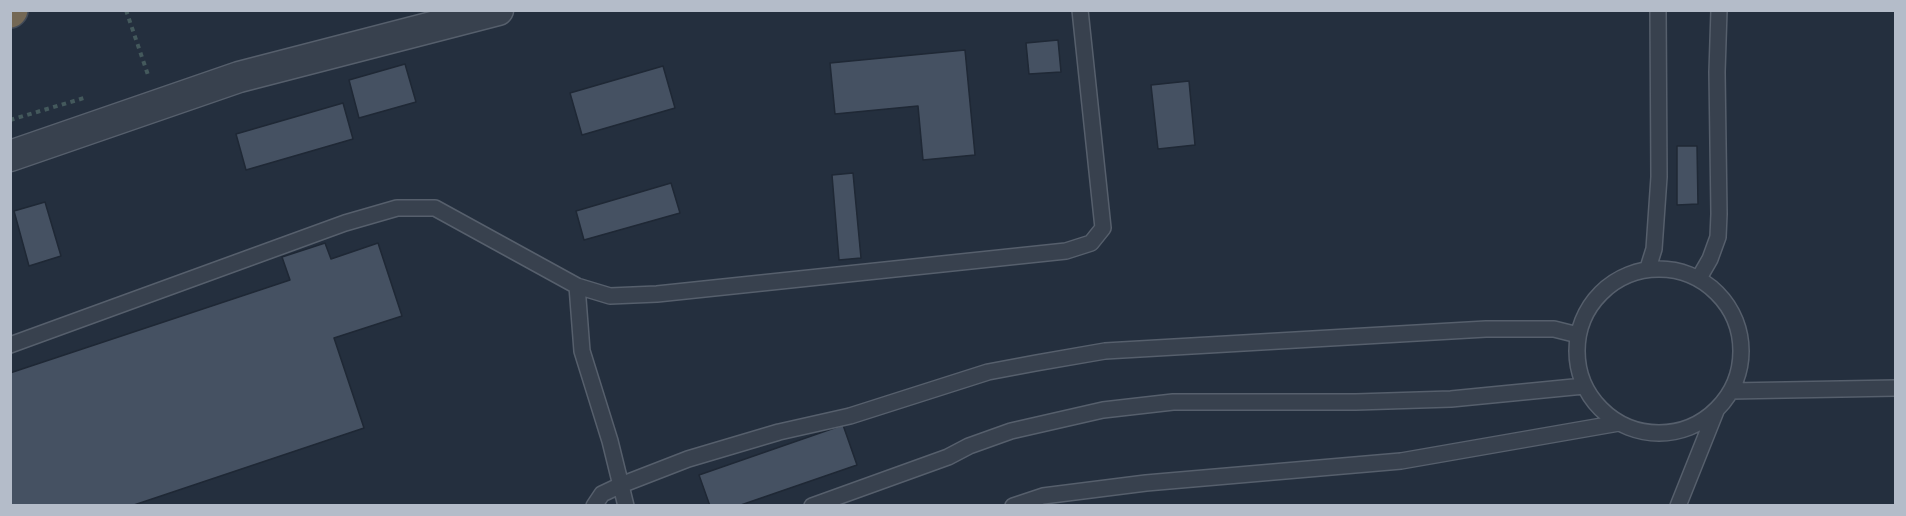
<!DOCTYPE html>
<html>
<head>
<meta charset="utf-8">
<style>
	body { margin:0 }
	#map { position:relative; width:1906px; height:516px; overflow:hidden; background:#242f3e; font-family:"Exo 2",sans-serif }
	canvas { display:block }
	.frame { position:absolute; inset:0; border:12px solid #b4bcc9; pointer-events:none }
</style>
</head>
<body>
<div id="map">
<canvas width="1906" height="516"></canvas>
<div class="frame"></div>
</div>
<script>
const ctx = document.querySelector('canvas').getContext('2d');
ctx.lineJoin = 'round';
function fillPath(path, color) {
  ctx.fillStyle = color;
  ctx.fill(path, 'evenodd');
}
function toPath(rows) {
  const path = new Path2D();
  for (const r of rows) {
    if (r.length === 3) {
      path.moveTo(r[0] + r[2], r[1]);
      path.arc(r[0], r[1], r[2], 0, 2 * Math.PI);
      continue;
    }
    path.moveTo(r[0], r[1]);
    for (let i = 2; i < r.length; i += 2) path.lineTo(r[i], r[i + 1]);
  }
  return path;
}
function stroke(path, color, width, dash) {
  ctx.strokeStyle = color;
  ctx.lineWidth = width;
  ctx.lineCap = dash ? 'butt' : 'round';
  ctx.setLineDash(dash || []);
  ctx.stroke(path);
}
const building = toPath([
	[1058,40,1061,72,1029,74,1026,43,1058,40],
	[965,50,975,155,923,160,918,106,835,114,830,63,965,50],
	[405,64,416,102,359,118,349,80,405,64],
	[663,66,675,108,582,135,570,93,663,66],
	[1189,81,1195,145,1158,149,1151,85,1189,81],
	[343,103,353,139,246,170,236,134,343,103],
	[1677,146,1697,146,1698,204,1677,205,1677,146],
	[853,173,861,258,839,260,832,175,853,173],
	[671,183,680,213,584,240,576,211,671,183],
	[45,202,61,256,29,266,14,211,45,202],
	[325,243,331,259,378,243,402,316,334,338,364,428,131,506,10,506,10,373,290,280,282,257,325,243],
	[843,425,857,465,738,506,710,506,699,475,843,425]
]);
const path = toPath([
	[126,10,149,78],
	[10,120,84,98]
]);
const lane = toPath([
	[1648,268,1654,249,1659,177,1658,10],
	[1659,351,82],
	[1699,278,1710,259,1718,237,1719,214,1717,72,1719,10],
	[577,286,582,351,610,441,626,506],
	[10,345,345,223,397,208,435,208,577,286,610,296,657,294,1066,251,1091,243,1103,228,1080,10],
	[1731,391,1896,388],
	[594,506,602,494,621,485,688,459,779,432,850,416,988,372,1036,363,1105,351,1486,329,1554,329,1578,335],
	[812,506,948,457,969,446,1011,431,1103,410,1173,402,1356,402,1451,399,1584,386],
	[1013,506,1043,496,1146,483,1401,461,1619,423],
	[1678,506,1716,411]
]);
const street = toPath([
	[10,156,239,77,498,10]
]);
const highway = toPath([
	[10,11,11,10]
]);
fillPath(building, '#455162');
stroke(building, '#1f2835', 1.5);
stroke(lane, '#565f6c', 18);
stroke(street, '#565f6c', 33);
stroke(highway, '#434c59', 36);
stroke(path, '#44595c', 4, [4.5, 4.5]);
stroke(lane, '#38414e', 15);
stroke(street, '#38414e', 30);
stroke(highway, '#746855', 33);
</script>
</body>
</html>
